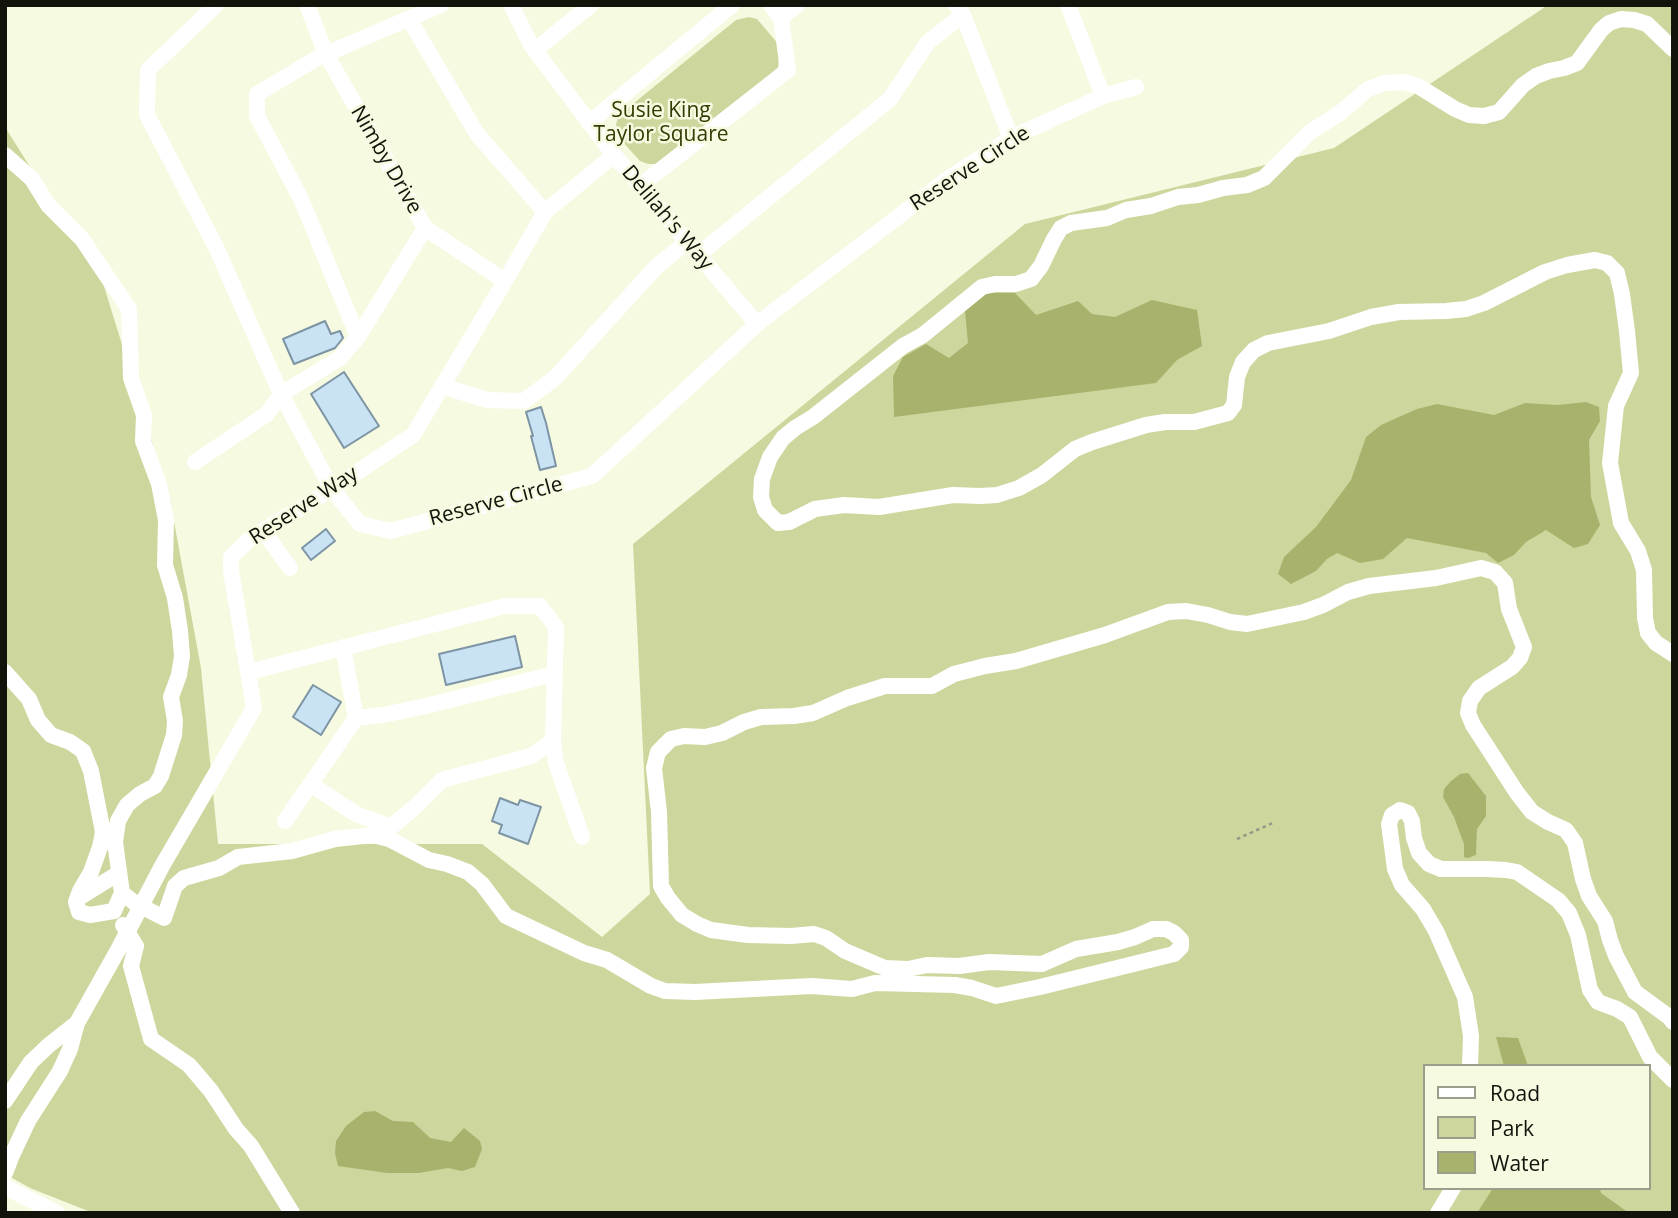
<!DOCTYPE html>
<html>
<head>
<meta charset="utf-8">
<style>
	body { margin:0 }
	#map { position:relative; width:1678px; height:1218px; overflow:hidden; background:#f5fae0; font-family:"Open Sans",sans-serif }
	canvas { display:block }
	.frame { position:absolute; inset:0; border:7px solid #12140b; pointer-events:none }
	.legend { position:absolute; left:1423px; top:1064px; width:228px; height:126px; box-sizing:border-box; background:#f5fae0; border:2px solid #9a9e8b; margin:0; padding:9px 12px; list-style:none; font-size:21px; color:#12140b }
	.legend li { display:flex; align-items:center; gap:14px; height:35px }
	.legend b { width:35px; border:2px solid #9a9e8b }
</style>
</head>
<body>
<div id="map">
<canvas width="1678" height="1218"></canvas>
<div class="frame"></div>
<ul class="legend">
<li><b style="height:9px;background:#fff"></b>Road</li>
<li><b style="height:19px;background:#cdd79d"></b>Park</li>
<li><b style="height:19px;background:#a8b26c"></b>Water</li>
</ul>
</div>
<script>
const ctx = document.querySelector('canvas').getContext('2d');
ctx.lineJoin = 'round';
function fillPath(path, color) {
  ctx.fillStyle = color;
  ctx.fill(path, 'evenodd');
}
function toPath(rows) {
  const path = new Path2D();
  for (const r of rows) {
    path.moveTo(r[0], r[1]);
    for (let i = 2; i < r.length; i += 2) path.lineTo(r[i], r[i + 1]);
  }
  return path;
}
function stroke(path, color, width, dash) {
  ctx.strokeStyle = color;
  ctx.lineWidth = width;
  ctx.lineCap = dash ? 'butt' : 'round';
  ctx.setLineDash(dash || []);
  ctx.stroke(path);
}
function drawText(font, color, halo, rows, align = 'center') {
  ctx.font = font + ' "Open Sans",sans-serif';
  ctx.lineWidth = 5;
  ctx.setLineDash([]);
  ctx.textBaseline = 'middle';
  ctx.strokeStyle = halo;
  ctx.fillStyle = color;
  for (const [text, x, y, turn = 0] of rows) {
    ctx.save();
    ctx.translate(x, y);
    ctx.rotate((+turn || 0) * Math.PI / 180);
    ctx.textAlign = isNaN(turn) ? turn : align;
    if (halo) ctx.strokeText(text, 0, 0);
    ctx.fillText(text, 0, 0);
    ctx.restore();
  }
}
const green = toPath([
	[1548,5,1673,5,1673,1213,93,1213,30,1188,5,1174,5,127,103,283,170,500,201,668,218,844,482,844,602,937,650,894,633,544,1025,224,1334,148],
	[1424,1066,1648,1066,1648,1188,1424,1188],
	[749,17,757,19,780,46,778,68,673,155,658,164,648,164,640,161,620,139,616,125,618,116,736,20]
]);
const water = toPath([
	[987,293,1015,293,1036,315,1078,301,1092,314,1115,317,1152,300,1197,310,1202,346,1177,360,1156,383,894,417,893,376,903,357,926,344,949,358,968,343,965,311],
	[1586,402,1599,407,1600,421,1589,440,1591,497,1600,525,1588,544,1574,548,1546,530,1526,542,1514,555,1498,563,1486,553,1407,538,1383,559,1360,563,1337,553,1327,559,1316,571,1291,584,1278,574,1284,557,1316,527,1351,480,1366,437,1381,425,1417,409,1437,404,1494,415,1525,403,1557,405],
	[1468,773,1486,796,1486,816,1477,829,1476,855,1468,858,1464,857,1464,844,1454,817,1443,797,1444,789,1450,782,1460,774],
	[1496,1037,1518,1038,1528,1066,1504,1066],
	[375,1111,393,1121,413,1122,430,1138,451,1142,464,1128,480,1141,482,1149,475,1167,462,1171,448,1168,419,1173,387,1173,338,1166,335,1153,336,1141,346,1126,364,1112],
	[1493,1188,1600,1188,1601,1193,1629,1213,1477,1213]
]);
const building = toPath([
	[325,321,331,334,340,331,343,338,335,348,294,364,283,339,325,321],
	[344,372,379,426,344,448,311,394,344,372],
	[541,407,546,423,556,466,540,470,531,436,533,436,526,412,541,407],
	[326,529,335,541,311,560,302,548,326,529],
	[515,636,522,667,446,685,439,654,515,636],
	[313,685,341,702,321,735,293,717,313,685],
	[500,798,518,805,520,800,541,807,528,844,499,833,502,825,492,821,500,798]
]);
const path = toPath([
	[1237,839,1275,822]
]);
const minor = toPath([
	[216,5,148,70,147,115,216,247,281,394,332,489,360,524,391,531,592,476,757,324,949,178,1011,138,1103,96,1136,87],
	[307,5,326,54,425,228,505,281],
	[511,5,531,45,614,155,757,324],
	[771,5,781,18,797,5],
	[956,5,963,15,1011,138],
	[1068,5,1103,96],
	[409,19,477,134,545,212],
	[1673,49,1647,24,1634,20,1621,19,1609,23,1601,30,1577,63,1564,68,1549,71,1536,76,1523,85,1499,112,1484,116,1469,115,1455,109,1418,86,1403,82,1385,83,1368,89,1340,113,1310,132,1264,178,1247,185,1223,188,1198,195,1178,197,1151,206,1126,210,1107,218,1071,223,1061,228,1054,239,1041,266,1031,279,1016,284,995,284,982,287,923,335,903,346,813,417,795,428,783,438,770,457,762,479,761,497,765,510,778,523,789,522,815,509,844,505,879,507,953,495,980,496,997,495,1019,488,1042,475,1075,449,1092,442,1146,425,1165,422,1194,422,1228,413,1234,405,1237,377,1243,362,1254,350,1268,343,1329,331,1371,317,1399,312,1446,311,1466,309,1484,303,1545,272,1567,265,1595,260,1607,263,1617,273,1622,294,1627,331,1631,373,1616,406,1610,463,1621,523,1638,551,1644,570,1645,618,1648,633,1656,643,1673,654],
	[535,50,591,5],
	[589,123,732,5],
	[5,155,32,179,48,205,82,239,129,309,131,378,144,415,143,441,159,484,166,520,165,565,175,598,180,631,182,656,179,675,171,697,175,721,174,735,161,776,155,786,140,794,127,805,118,821,115,842,122,893,114,911],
	[640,186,788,70,781,18],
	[698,255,890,99,928,42,963,15],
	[358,337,301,199,257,116,257,94,319,57,441,5],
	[442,386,487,400,524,401,555,378,657,266,687,242],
	[195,462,267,414,281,394,340,358,358,337,425,228],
	[263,531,290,568],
	[5,672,29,699,38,720,51,735,70,742,83,751,91,771,103,832,100,847,91,872,80,891,76,902,79,912,90,915,114,911],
	[249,672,505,606,540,606,556,627,553,741,531,756,442,780,416,806,391,827,356,814,310,784],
	[356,718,383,715,426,706,554,674],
	[553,741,556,763,582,837],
	[285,821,356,718,343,647],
	[122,893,135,903,164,918,175,886,184,878,219,868,238,857,292,851,335,839,373,835,389,839,429,860,447,864,468,872,482,884,506,916,584,953,607,960,651,986,665,991,695,992,812,986,852,989,875,983,955,985,972,988,996,996,1040,987,1174,954,1181,947,1181,940,1174,933,1166,929,1153,929,1135,937,1118,942,1076,949,1042,964,989,962,959,966,927,965,908,969,885,968,845,951,826,938,814,934,791,936,748,935,711,930,697,924,682,915,668,898,661,886,659,812,654,768,658,752,671,739,684,736,705,737,722,733,744,722,761,717,794,716,813,713,847,698,885,686,932,686,954,674,985,666,1016,661,1105,635,1168,612,1186,611,1208,615,1230,622,1247,624,1304,612,1323,605,1348,592,1369,586,1436,578,1481,568,1495,572,1505,583,1509,609,1524,647,1520,658,1512,667,1479,688,1470,701,1468,713,1473,725,1517,793,1532,812,1548,822,1566,830,1575,843,1583,879,1589,896,1605,921,1610,940,1616,956,1635,992,1669,1017,1673,1022],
	[77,899,119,873],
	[123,925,136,946,131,966,151,1039,189,1065,211,1091,236,1129,251,1146,292,1213],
	[1470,1066,1471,1036,1465,997,1436,931,1423,909,1402,885,1395,869,1389,824,1392,815,1400,810,1408,813,1412,821,1414,838,1419,853,1429,864,1441,869,1487,869,1506,870,1517,872,1558,900,1569,913,1578,935,1590,990,1598,1002,1617,1009,1630,1017,1650,1057,1673,1080],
	[5,1101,31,1062,49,1045,77,1023],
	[5,1173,12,1155,28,1121,60,1071,70,1049,77,1023,118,950,162,866,254,708,231,571,231,557,251,538,332,489,413,435,505,281,545,212,614,155],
	[5,1187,57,1213],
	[1438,1213,1453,1188]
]);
const parkNames = [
	["Susie King",661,111],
	["Taylor Square",661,135]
];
const streetNames = [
	["Nimby Drive",386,160,60],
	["Reserve Circle",970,169,-33],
	["Delilah's Way",667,218,50],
	["Reserve Circle",496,502,-15],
	["Reserve Way",304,506,-33]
];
fillPath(green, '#cdd79d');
fillPath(water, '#a8b26c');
fillPath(building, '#c9e3f5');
stroke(building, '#7d94a4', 2);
stroke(path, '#959886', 2.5, [3.5, 3.5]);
stroke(minor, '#fff', 16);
drawText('21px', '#363b03', '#f5fae0', parkNames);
drawText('21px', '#12140b', '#f5fae0', streetNames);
</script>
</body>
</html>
